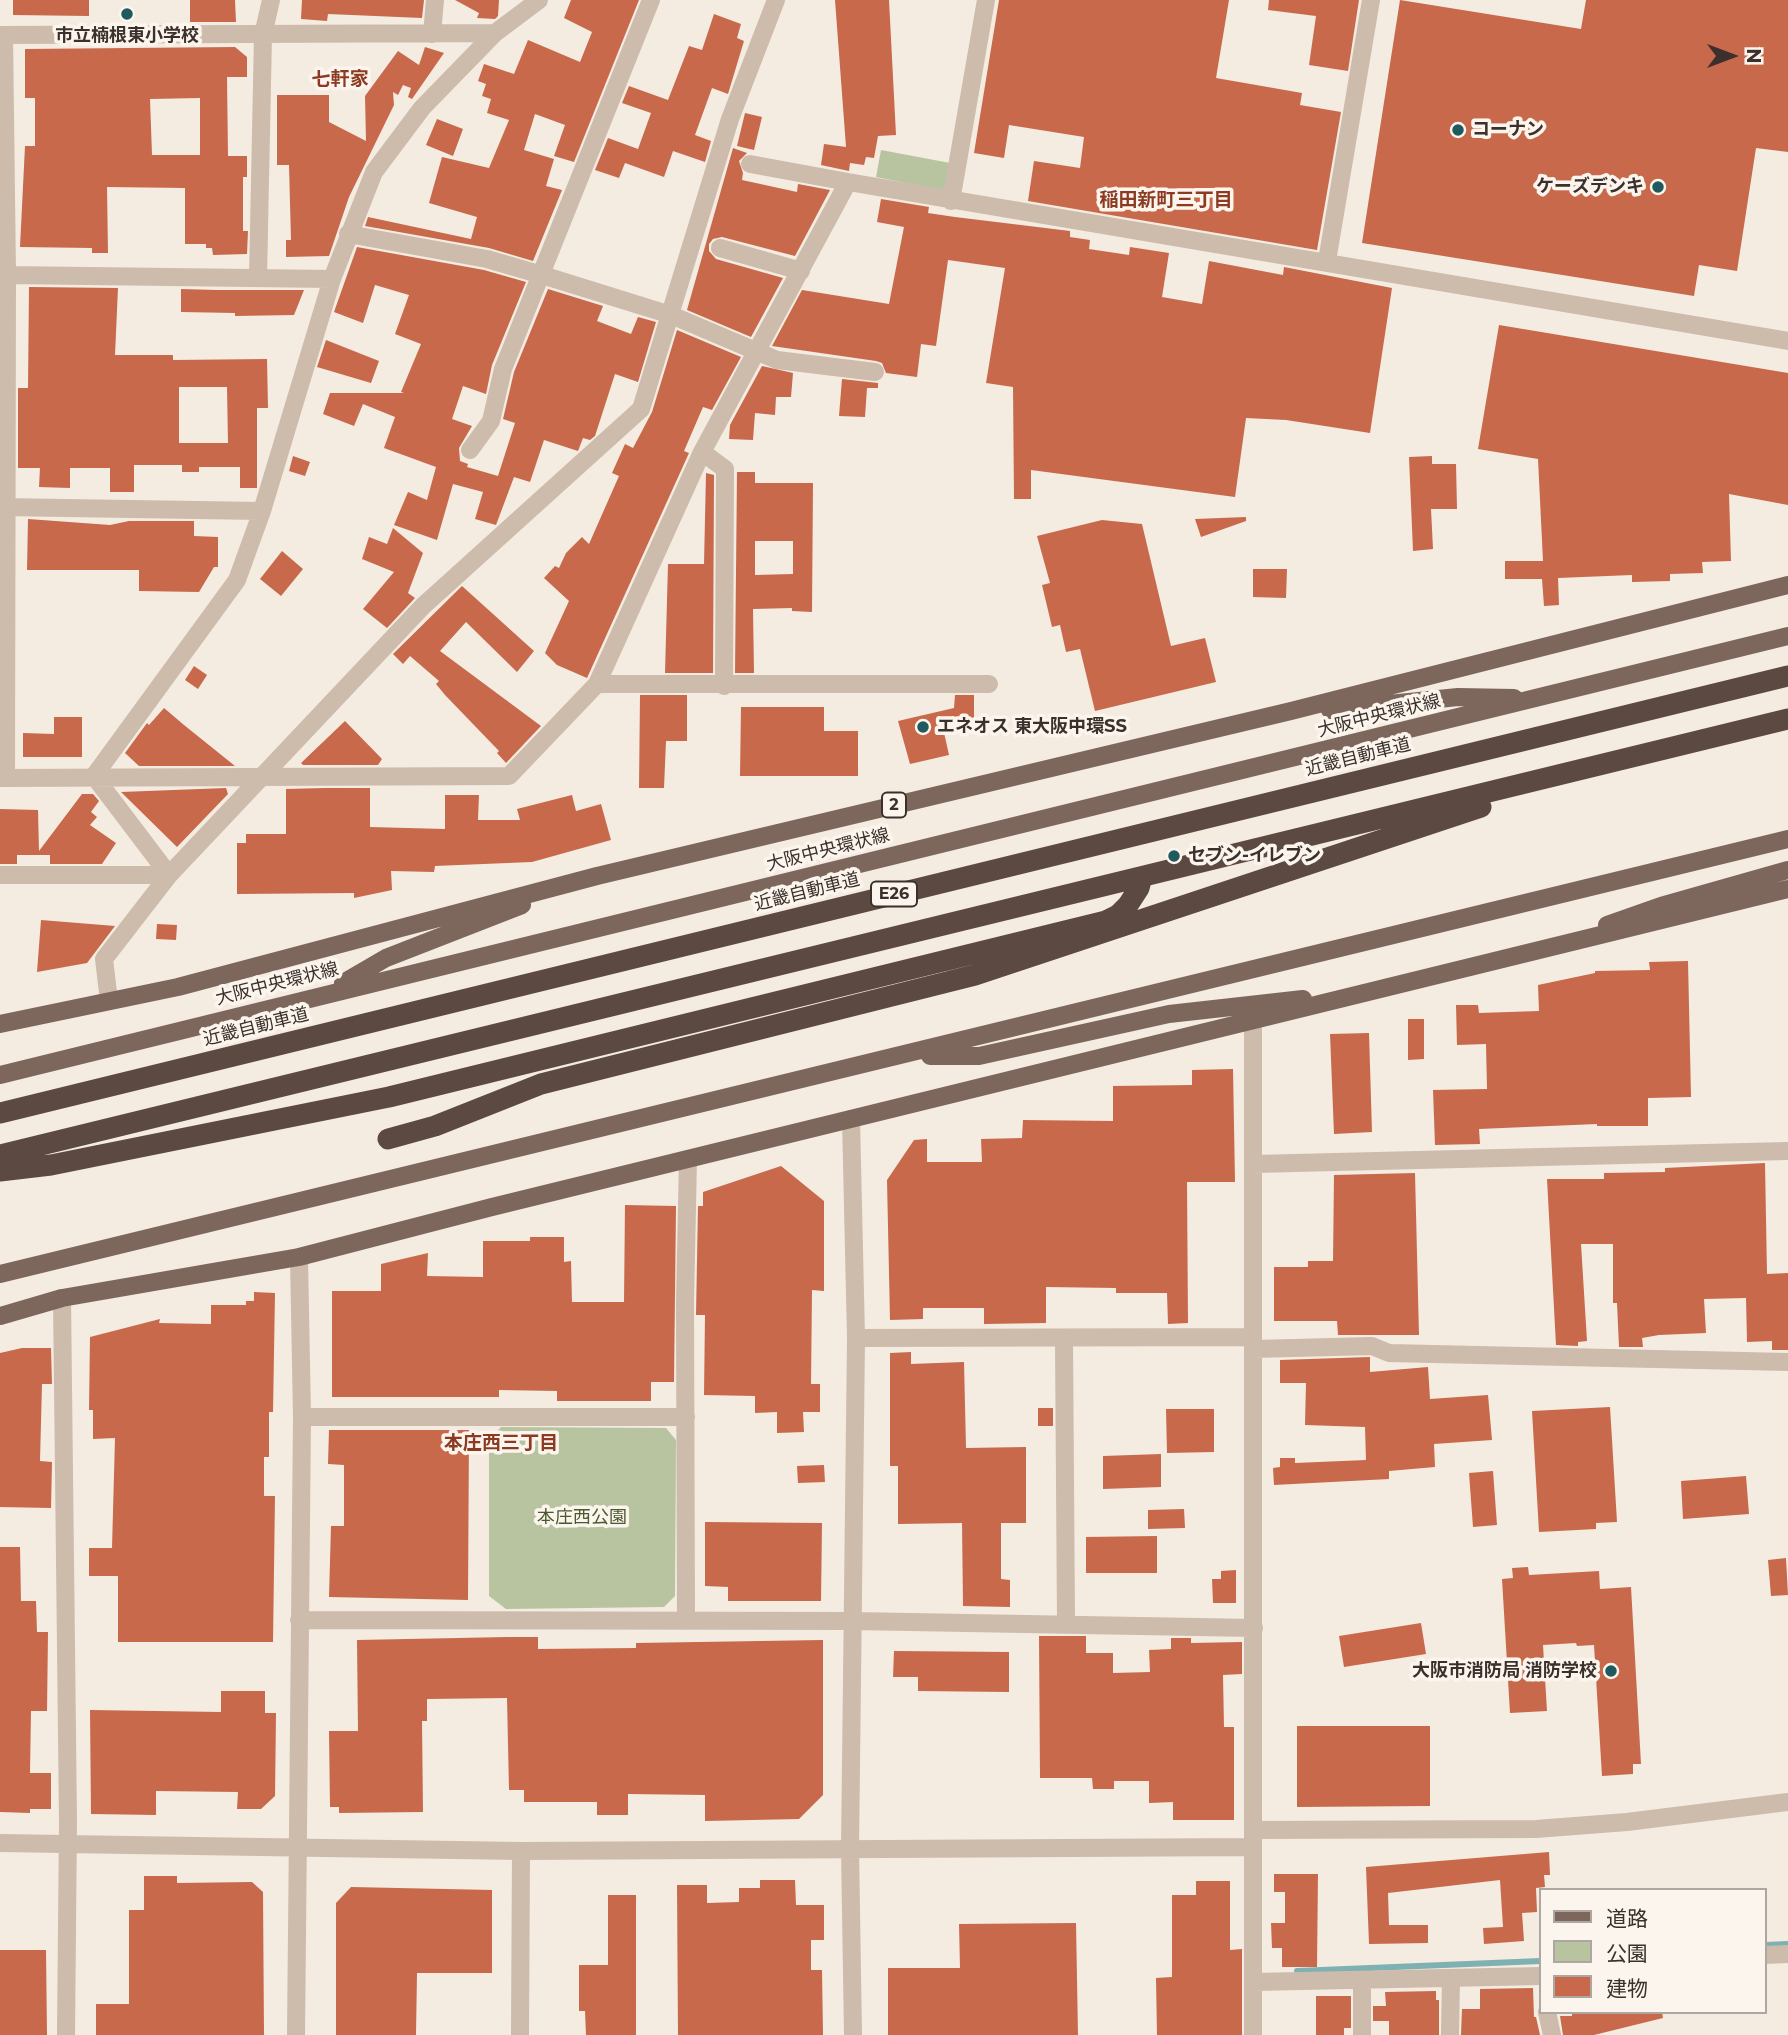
<!DOCTYPE html>
<html>
<head>
<meta charset="utf-8">
<style>
	body { margin:0 }
	#map { position:relative; width:1788px; height:2035px; overflow:hidden; background:#f4ebe1; font-family:Montserrat,"Noto Sans JP",sans-serif }
	canvas { display:block }
	.legend { position:absolute; left:1539px; top:1888px; width:228px; height:126px; box-sizing:border-box; background:#fbf5ee; border:2px solid #aea6a0; margin:0; padding:9px 12px; list-style:none; font-size:21px; color:#3b302b }
	.legend li { display:flex; align-items:center; gap:14px; height:35px }
	.legend b { width:35px; border:2px solid #aea6a0 }
	.north { position:absolute; left:1697px; top:21px; width:70px; height:70px; -webkit-text-stroke:5px #fbf5ee; paint-order:stroke; rotate:90deg; font-size:19px; font-weight:700; line-height:28px; text-align:center; color:#3b302b }
	.north::after { content:''; display:block; margin:auto; width:24px; height:32px; background:#3b302b; clip-path:polygon(50% 0,100% 100%,50% 72%,0 100%) }
</style>
</head>
<body>
<div id="map">
<canvas width="1788" height="2035"></canvas>
<ul class="legend">
<li><b style="height:9px;background:#7d675c"></b>道路</li>
<li><b style="height:19px;background:#b8c4a0"></b>公園</li>
<li><b style="height:19px;background:#c8694b"></b>建物</li>
</ul>
<div class="north">N</div>
</div>
<script>
const ctx = document.querySelector('canvas').getContext('2d');
ctx.lineJoin = 'round';
function fillPath(path, color) {
  ctx.fillStyle = color;
  ctx.fill(path, 'evenodd');
}
function toPath(rows) {
  const path = new Path2D();
  for (const r of rows) {
    path.moveTo(r[0], r[1]);
    for (let i = 2; i < r.length; i += 2) path.lineTo(r[i], r[i + 1]);
  }
  return path;
}
function stroke(path, color, width, dash) {
  ctx.strokeStyle = color;
  ctx.lineWidth = width;
  ctx.lineCap = dash ? 'butt' : 'round';
  ctx.setLineDash(dash || []);
  ctx.stroke(path);
}
function drawText(font, color, halo, rows, align = 'center') {
  ctx.font = font + ' Montserrat,"Noto Sans JP",sans-serif';
  ctx.lineWidth = 7;
  ctx.setLineDash([]);
  ctx.textBaseline = 'middle';
  ctx.strokeStyle = halo;
  ctx.fillStyle = color;
  for (const [text, x, y, turn = 0] of rows) {
    ctx.save();
    ctx.translate(x, y);
    ctx.rotate((+turn || 0) * Math.PI / 180);
    ctx.textAlign = isNaN(turn) ? turn : align;
    if (halo) ctx.strokeText(text, 0, 0);
    ctx.fillText(text, 0, 0);
    ctx.restore();
  }
}
const green = toPath([
	[881,150,950,163,945,191,876,177],
	[501,1427,666,1428,676,1440,675,1596,664,1607,506,1609,489,1596,489,1440]
]);
const stream = toPath([
	[1765,1945,1788,1944],
	[1297,1971,1541,1961]
]);
const building = toPath([
	[13,0,89,0,89,16,13,15],
	[190,0,235,0,236,22,190,22],
	[302,0,424,0,422,18,328,14,327,21,301,19],
	[455,0,499,0,498,16,495,19,477,18,479,13],
	[571,0,639,0,574,162,554,156,565,125,535,114,524,150,554,159,546,186,562,190,533,261,489,248,365,226,368,217,471,239,477,217,429,203,442,157,489,168,509,120,487,113,491,99,482,96,486,84,478,81,484,64,514,74,528,40,580,62,592,32,564,18],
	[835,0,889,0,896,135,878,136,874,158,866,157,864,165,850,163,849,171,821,165,824,144,846,147],
	[999,0,1229,0,1216,78,1302,93,1300,105,1341,112,1317,250,1028,201,1034,161,1080,168,1084,137,1009,125,1004,158,974,153],
	[1269,0,1359,0,1348,71,1309,65,1316,16,1268,10],
	[1400,0,1581,29,1586,0,1788,0,1788,152,1756,148,1737,271,1699,265,1694,296,1362,243],
	[714,14,741,24,737,38,744,41,728,94,712,88,695,135,711,141,705,162,673,151,664,177,625,163,619,178,595,170,608,138,638,149,651,113,622,103,629,86,668,100,689,46,702,50],
	[235,47,247,57,247,77,227,77,228,156,247,156,247,177,243,177,243,231,248,231,247,254,213,255,212,248,206,248,206,244,185,244,185,188,107,187,108,253,92,253,92,248,20,247,25,146,35,146,35,98,25,98,25,49],
	[200,98,200,155,152,155,150,99],
	[425,47,444,53,412,99,408,97,411,88,403,85,398,95,393,92,394,105,349,197,329,256,286,257,286,240,291,240,289,165,277,165,277,95,329,95,329,122,366,141,365,96,398,51,419,65],
	[745,113,762,117,754,150,737,146],
	[437,119,463,129,453,156,426,145],
	[733,148,747,153,739,161,743,173,742,180,797,192,798,184,830,190,795,256,722,237,713,239,709,244,709,251,716,259,783,278,751,337,687,310],
	[881,199,929,207,928,213,955,217,1070,231,1070,237,1090,240,1089,249,1129,255,1130,247,1169,253,1162,297,1202,304,1209,261,1283,275,1284,267,1392,288,1370,433,1286,420,1246,418,1235,497,1031,470,1031,499,1014,499,1013,387,986,383,1005,268,948,260,936,346,921,344,917,377,886,373,882,363,876,361,772,346,802,290,889,304,904,227,877,222],
	[357,247,484,270,526,282,492,365,486,394,463,386,452,419,472,426,459,448,460,461,468,464,467,467,498,476,515,423,503,419,514,372,548,289,603,306,597,321,631,334,638,317,656,322,638,382,615,374,595,436,590,440,583,438,578,451,544,440,530,482,514,477,496,525,475,519,483,492,453,484,437,540,394,525,408,492,427,500,436,467,384,448,395,417,363,404,354,426,323,414,330,393,404,393,401,392,421,344,395,334,409,295,375,285,363,323,334,312],
	[29,287,118,288,115,355,173,355,173,360,267,359,268,408,257,408,257,488,240,488,240,467,199,467,199,472,182,472,182,465,134,465,134,492,110,492,110,468,70,468,70,488,39,487,40,468,18,468,18,388,28,388],
	[179,387,227,387,228,443,179,443],
	[181,289,216,290,304,290,294,315,235,316,235,313,181,312],
	[1499,325,1788,373,1788,505,1729,494,1731,561,1702,562,1703,573,1670,574,1670,581,1632,582,1632,575,1558,578,1559,605,1544,606,1542,579,1505,579,1505,561,1543,561,1538,459,1478,449],
	[677,330,741,357,712,410,703,407,684,451,689,453,587,678,557,665,545,653,569,601,544,578,555,566,559,568,566,553,582,537,589,544,619,476,612,473,625,444,633,448,652,412],
	[326,340,379,361,371,383,317,367],
	[762,366,793,373,791,397,776,397,775,415,755,413,753,440,729,439,730,425],
	[842,379,878,383,878,388,867,388,865,417,839,416],
	[293,456,310,462,305,476,289,471],
	[1432,456,1432,464,1456,464,1457,509,1431,509,1433,549,1413,551,1409,457],
	[737,472,755,472,755,483,813,483,812,612,792,611,792,608,753,609,754,673,735,673],
	[755,541,793,541,793,574,755,575],
	[706,473,714,475,713,673,665,673,668,564,704,564],
	[1246,517,1246,521,1201,537,1195,519],
	[28,519,110,525,129,521,194,521,194,536,218,537,218,567,214,567,199,592,139,591,139,570,27,570],
	[1102,520,1142,524,1171,646,1205,638,1216,682,1095,711,1080,649,1066,652,1060,625,1052,627,1042,585,1050,583,1037,536],
	[393,528,423,553,408,593,415,598,387,628,363,609,394,572,362,559,369,537,387,544],
	[282,551,303,569,281,596,260,579],
	[1253,569,1287,569,1286,598,1253,597],
	[462,586,534,651,517,672,466,622,440,651,541,726,506,763,497,753,499,751,445,695,436,684,439,681,410,656,403,664,393,654],
	[194,666,207,675,198,689,185,680],
	[640,695,687,695,687,741,666,741,664,788,639,788],
	[955,695,974,695,974,728,943,728,949,755,910,764,898,721,954,708],
	[741,707,824,707,824,731,858,731,858,776,740,776],
	[164,708,184,725,235,766,139,766,125,753,147,723,149,725],
	[54,717,82,717,82,757,23,757,23,733,54,734],
	[345,721,382,759,378,765,303,765,301,763],
	[226,788,228,794,177,847,121,792],
	[325,788,370,788,370,827,445,829,445,795,479,795,478,820,520,820,517,809,572,795,576,811,601,804,611,840,532,862,435,866,434,872,391,871,392,890,354,898,354,893,237,894,237,843,246,843,246,834,286,834,286,789],
	[82,794,93,794,99,801,91,812,97,817,90,825,116,843,102,864,50,864,50,855,17,855,17,864,0,864,0,809,38,810,39,851],
	[41,920,115,926,87,963,37,972],
	[157,924,177,925,176,940,156,939],
	[1688,961,1691,1097,1648,1098,1648,1126,1597,1126,1597,1124,1479,1129,1480,1144,1435,1145,1433,1090,1487,1089,1486,1044,1457,1045,1456,1005,1478,1005,1479,1013,1539,1011,1538,985,1595,973,1595,971,1650,970,1649,962],
	[1408,1019,1424,1019,1424,1059,1408,1060],
	[1369,1033,1372,1132,1334,1134,1330,1034],
	[1233,1069,1235,1182,1187,1182,1188,1323,1168,1324,1167,1293,1116,1293,1116,1288,1046,1287,1046,1323,984,1324,984,1308,923,1308,923,1319,890,1320,887,1180,914,1140,927,1139,927,1162,982,1162,981,1139,1022,1138,1023,1120,1113,1121,1113,1086,1192,1085,1192,1070],
	[1765,1163,1767,1274,1788,1273,1788,1350,1772,1350,1772,1341,1747,1342,1746,1298,1704,1299,1706,1333,1659,1335,1642,1338,1643,1347,1619,1347,1617,1303,1613,1303,1613,1244,1581,1244,1587,1341,1578,1342,1578,1346,1556,1345,1547,1179,1604,1179,1604,1173,1665,1172,1665,1168],
	[781,1166,824,1201,824,1291,812,1290,811,1384,820,1384,820,1412,803,1412,804,1432,777,1433,777,1412,755,1413,755,1396,704,1395,705,1315,696,1315,698,1206,703,1206,703,1192],
	[1415,1173,1419,1335,1338,1335,1337,1321,1274,1321,1274,1267,1308,1267,1308,1261,1333,1261,1334,1175],
	[625,1205,676,1206,674,1382,651,1382,651,1401,557,1401,557,1391,499,1390,499,1397,332,1397,332,1291,381,1291,381,1264,428,1253,427,1276,483,1277,483,1241,530,1241,530,1237,564,1237,564,1262,571,1261,572,1302,624,1302],
	[254,1292,275,1293,273,1412,269,1412,269,1457,264,1457,264,1496,275,1496,273,1642,118,1642,118,1576,89,1576,89,1548,112,1548,115,1438,93,1439,93,1410,89,1410,90,1337,160,1319,159,1323,211,1324,211,1305,246,1305,246,1301,254,1301],
	[22,1348,51,1348,52,1384,42,1384,40,1461,52,1462,51,1508,0,1507,0,1353],
	[911,1352,911,1364,964,1362,966,1448,1026,1447,1026,1523,1001,1523,1001,1579,1010,1580,1010,1607,963,1606,962,1523,898,1524,898,1466,890,1466,890,1353],
	[1370,1357,1370,1372,1428,1367,1430,1399,1488,1395,1492,1440,1434,1444,1435,1467,1389,1471,1389,1479,1274,1485,1273,1468,1280,1467,1280,1458,1295,1458,1295,1463,1366,1460,1365,1427,1305,1425,1306,1383,1280,1383,1280,1360],
	[1610,1407,1617,1522,1596,1523,1596,1529,1539,1532,1532,1411],
	[1038,1408,1053,1408,1053,1426,1038,1426],
	[1166,1409,1214,1409,1214,1452,1167,1453],
	[329,1430,469,1430,468,1600,329,1597,331,1526,344,1526,344,1465,328,1464],
	[1161,1454,1161,1487,1103,1489,1103,1456],
	[824,1465,825,1482,798,1483,797,1466],
	[1493,1471,1497,1525,1473,1527,1469,1473],
	[1746,1476,1749,1514,1683,1519,1681,1481],
	[1184,1509,1185,1528,1148,1529,1148,1510],
	[705,1522,822,1523,821,1601,728,1601,728,1587,705,1586],
	[1157,1536,1157,1573,1086,1573,1086,1537],
	[0,1547,20,1547,21,1601,36,1601,37,1632,48,1632,47,1711,31,1711,30,1773,51,1773,51,1809,30,1809,30,1813,0,1812],
	[1786,1558,1788,1595,1771,1596,1768,1560],
	[1528,1567,1529,1575,1599,1571,1600,1589,1631,1587,1641,1764,1633,1764,1633,1774,1602,1776,1594,1645,1577,1646,1576,1643,1543,1645,1547,1711,1510,1713,1502,1579,1513,1578,1512,1568],
	[1236,1570,1236,1603,1213,1603,1212,1579,1221,1579,1221,1571],
	[1421,1623,1426,1654,1344,1667,1339,1636],
	[1039,1636,1086,1636,1086,1653,1113,1653,1113,1673,1150,1672,1149,1650,1171,1649,1171,1638,1191,1638,1191,1643,1242,1642,1242,1674,1223,1675,1224,1727,1234,1727,1234,1820,1173,1820,1173,1802,1149,1803,1149,1781,1114,1781,1114,1789,1093,1789,1092,1778,1040,1778],
	[508,1637,538,1637,538,1649,636,1648,636,1643,823,1640,823,1795,799,1819,705,1821,705,1795,628,1794,628,1815,597,1815,597,1802,524,1802,524,1790,509,1790,507,1698,427,1699,427,1721,422,1721,423,1812,339,1813,339,1807,330,1807,329,1731,358,1731,357,1640],
	[894,1651,1009,1652,1009,1692,918,1691,918,1677,893,1677],
	[221,1691,265,1691,265,1713,276,1713,275,1796,261,1809,237,1809,238,1792,156,1791,156,1815,91,1814,90,1710,221,1712],
	[1297,1726,1430,1726,1430,1806,1297,1807],
	[1549,1852,1550,1875,1544,1875,1545,1887,1536,1888,1537,1912,1522,1913,1524,1941,1484,1944,1483,1928,1503,1927,1500,1880,1388,1893,1389,1925,1428,1925,1428,1943,1369,1944,1366,1867],
	[1274,1874,1318,1874,1317,1967,1282,1967,1282,1948,1272,1948,1271,1923,1285,1923,1285,1892,1274,1892],
	[144,1876,177,1876,177,1883,252,1882,263,1892,264,2035,96,2035,96,2004,129,2004,129,1910,144,1910],
	[760,1880,795,1880,796,1905,824,1905,824,1940,811,1940,811,1970,822,1970,823,2035,678,2035,677,1885,707,1885,707,1903,739,1902,739,1888,760,1888],
	[1196,1881,1230,1881,1230,1950,1242,1949,1242,2035,1157,2035,1156,1978,1172,1977,1172,1895,1196,1895],
	[351,1887,492,1890,492,1973,417,1973,416,2035,336,2035,336,1903],
	[608,1895,636,1895,636,2035,586,2035,585,2011,579,2011,579,1965,608,1965],
	[1076,1923,1078,2035,888,2035,888,1968,960,1968,959,1924],
	[0,1950,46,1950,47,2035,0,2035],
	[1533,1988,1534,2017,1536,2017,1540,2035,1461,2035,1462,2009,1480,2009,1480,1989],
	[1436,1991,1436,2000,1439,2000,1439,2035,1389,2035,1389,2021,1373,2021,1373,2006,1386,2006,1385,1992],
	[1316,1996,1351,1996,1351,2028,1344,2028,1344,2035,1316,2035],
	[1572,2012,1662,2012,1663,2018,1594,2035,1563,2035,1560,2016,1572,2016]
]);
const minor = toPath([
	[432,34,435,0],
	[0,35,495,33],
	[4,35,7,275,6,778],
	[750,164,848,182],
	[951,201,986,0],
	[348,234,487,259,542,275,671,315,777,360,875,372],
	[720,248,801,271],
	[1327,261,1371,0],
	[7,275,332,279],
	[258,278,263,35,271,0],
	[470,450,491,421,503,369,651,0],
	[702,452,725,469,724,686],
	[0,507,262,511],
	[597,684,989,684],
	[0,778,509,776,597,684,702,452,848,182,1788,341],
	[0,875,169,875],
	[169,875,94,776,237,580,262,511,332,279,374,172,422,108,495,33,539,0],
	[109,1001,104,959,169,875,423,606,641,409,730,119,776,0],
	[1253,1021,1253,2035],
	[851,1119,856,1338,850,1849,853,2035],
	[1254,1164,1788,1151],
	[62,1298,68,1821,66,2035],
	[856,1338,1253,1337],
	[1064,1340,1066,1623],
	[1254,1349,1372,1346,1389,1353,1788,1362],
	[302,1417,686,1417],
	[299,1620,853,1621,1254,1628],
	[686,1621,685,1302,688,1159],
	[1253,1830,1536,1829,1627,1822,1788,1802],
	[0,1843,521,1851,1252,1847],
	[1765,1955,1788,1954],
	[1362,1980,1362,2035],
	[1253,1982,1541,1976],
	[1547,2012,1552,2035],
	[296,2035,302,1417,299,1257],
	[520,2035,521,1851],
	[1450,2035,1451,1978]
]);
const major = toPath([
	[1330,710,1458,697,1514,698],
	[1607,925,1661,906,1788,870],
	[343,983,386,958,522,905],
	[0,1024,178,987,597,876,1291,711,1788,585],
	[930,1056,979,1056,1169,1014,1303,999],
	[0,1075,1788,636],
	[0,1274,1788,839],
	[0,1316,62,1298,299,1257,492,1207,1788,889]
]);
const highway = toPath([
	[0,1113,1788,676],
	[388,1139,435,1126,541,1084,975,975,1481,807],
	[0,1155,1788,719],
	[0,1171,51,1165,389,1097,1106,921,1118,915,1128,905,1139,888,1142,877]
]);
const markers = [
	[127,14,7,"#1f5a5e"],
	[1458,130,7,"#1f5a5e"],
	[1658,187,7,"#1f5a5e"],
	[923,727,7,"#1f5a5e"],
	[1174,856,7,"#1f5a5e"],
	[1611,1671,7,"#1f5a5e"]
];
const shields = [
	[894,805,24],
	[894,894,46]
];
const shieldNames = [
	["2",894,805],
	["E26",894,894]
];
const poiNames = [
	["市立楠根東小学校",127,36,"center"],
	["コーナン",1472,130],
	["ケーズデンキ",1644,187,"right"],
	["エネオス 東大阪中環SS",937,727],
	["セブン-イレブン",1188,856],
	["大阪市消防局 消防学校",1597,1671,"right"]
];
const streetNames = [
	["大阪中央環状線",1379,716,-14],
	["近畿自動車道",1358,757,-14],
	["大阪中央環状線",828,850,-14],
	["近畿自動車道",807,892,-14],
	["大阪中央環状線",277,984,-14],
	["近畿自動車道",256,1027,-14]
];
const parkNames = [
	["本庄西公園",582,1518]
];
const neighbourhoodNames = [
	["七軒家",340,79],
	["稲田新町三丁目",1166,200],
	["本庄西三丁目",501,1443]
];
fillPath(green, '#b8c4a0');
stroke(stream, '#7fb0b2', 6);
fillPath(building, '#c8694b');
stroke(minor, '#cdbbac', 18);
stroke(major, '#7d675c', 18);
stroke(highway, '#5c4a42', 21);
for (const [x, y, r, color] of markers) {
  const dot = new Path2D();
  dot.arc(x, y, r, 0, 2 * Math.PI);
  ctx.fillStyle = color;
  ctx.fill(dot);
  stroke(dot, '#fbf5ee', 2.5);
}
for (const [x, y, w] of shields) {
  const box = new Path2D();
  box.roundRect(x - w / 2, y - 12.5, w, 25, 5);
  ctx.fillStyle = '#fbf5ee';
  ctx.fill(box);
  stroke(box, '#3b302b', 2);
}
drawText('bold 16px', '#3b302b', null, shieldNames);
drawText('bold 18px', '#3b302b', '#fbf5ee', poiNames, 'left');
drawText('18px', '#3b302b', '#fbf5ee', streetNames);
drawText('18px', '#4a5a2e', '#fbf5ee', parkNames);
drawText('bold 19px', '#8c3b22', '#fbf5ee', neighbourhoodNames);
</script>
</body>
</html>
